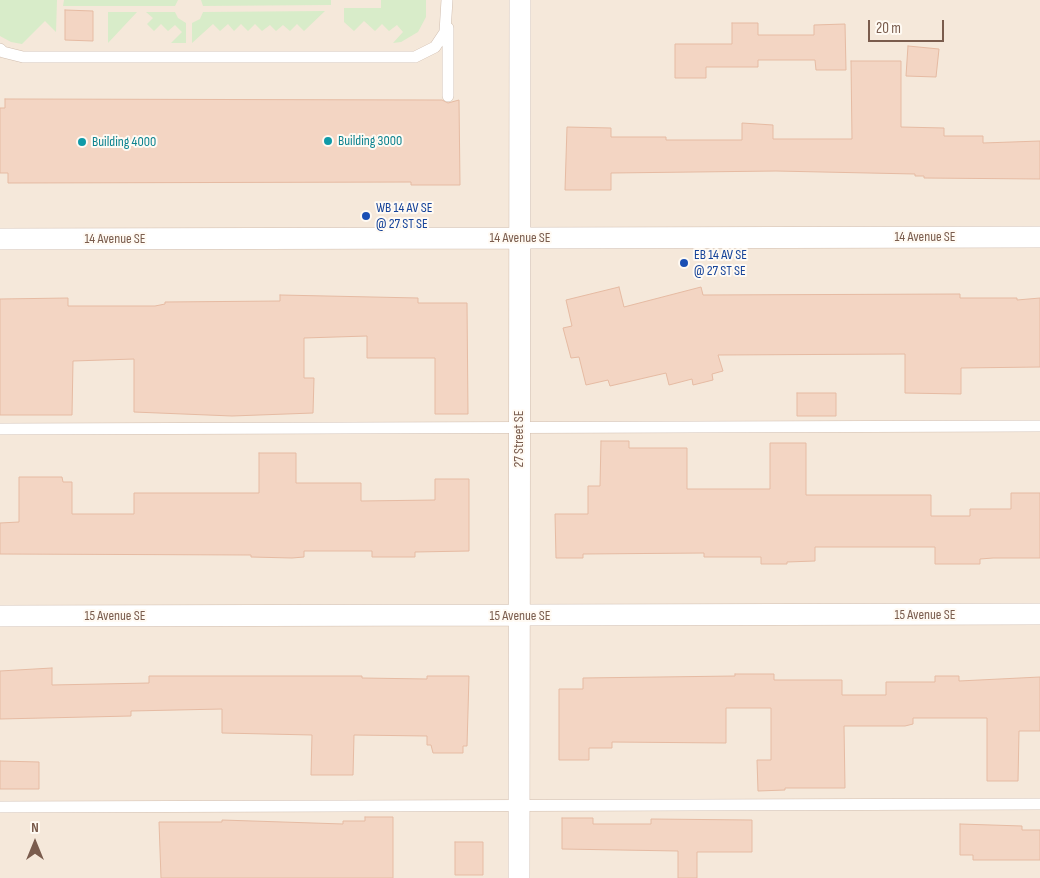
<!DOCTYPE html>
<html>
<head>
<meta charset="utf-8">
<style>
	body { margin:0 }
	#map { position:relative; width:1040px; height:878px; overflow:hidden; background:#fdf6ec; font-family:"Sofia Sans Condensed",sans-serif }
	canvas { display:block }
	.north { position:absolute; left:10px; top:818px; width:50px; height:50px; -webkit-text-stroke:4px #fffaf3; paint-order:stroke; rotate:0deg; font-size:14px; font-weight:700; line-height:20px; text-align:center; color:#7a5c4d }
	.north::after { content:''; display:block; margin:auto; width:18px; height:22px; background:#7a5c4d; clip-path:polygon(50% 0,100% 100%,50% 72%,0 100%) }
	.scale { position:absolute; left:868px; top:20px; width:76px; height:22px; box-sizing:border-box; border:2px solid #7a5c4d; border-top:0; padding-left:6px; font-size:15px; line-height:18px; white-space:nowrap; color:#7a5c4d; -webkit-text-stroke:4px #fffaf3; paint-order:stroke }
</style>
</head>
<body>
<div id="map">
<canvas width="1040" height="878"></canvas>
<div class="north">N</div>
<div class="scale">20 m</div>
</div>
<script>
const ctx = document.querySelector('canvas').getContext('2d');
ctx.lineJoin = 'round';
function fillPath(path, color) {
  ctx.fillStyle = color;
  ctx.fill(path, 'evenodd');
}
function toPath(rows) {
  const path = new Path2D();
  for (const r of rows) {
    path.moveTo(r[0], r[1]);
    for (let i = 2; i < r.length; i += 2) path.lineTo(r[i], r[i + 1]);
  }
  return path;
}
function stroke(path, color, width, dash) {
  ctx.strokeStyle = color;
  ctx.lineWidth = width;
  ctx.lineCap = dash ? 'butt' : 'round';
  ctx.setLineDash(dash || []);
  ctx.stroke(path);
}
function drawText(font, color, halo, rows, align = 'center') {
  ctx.font = font + ' "Sofia Sans Condensed",sans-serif';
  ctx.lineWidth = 4;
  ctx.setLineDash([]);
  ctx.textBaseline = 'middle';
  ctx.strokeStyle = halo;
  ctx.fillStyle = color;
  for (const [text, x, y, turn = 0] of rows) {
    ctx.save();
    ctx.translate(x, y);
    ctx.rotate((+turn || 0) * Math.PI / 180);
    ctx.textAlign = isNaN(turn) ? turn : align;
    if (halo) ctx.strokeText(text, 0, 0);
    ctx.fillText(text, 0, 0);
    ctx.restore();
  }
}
const residential = toPath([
	[0,0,1040,0,1040,878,0,878]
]);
const green = toPath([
	[0,0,57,0,56,32,45,21,22,44,11,42,0,36],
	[64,0,178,0,175,6,63,6],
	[201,0,331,0,331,5,203,6],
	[381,0,426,0,426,17,418,32,401,42,393,43,403,32,397,25,389,31,382,24,375,31,364,21,354,31,344,22,344,8,381,8],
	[325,11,304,31,297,24,290,31,283,25,276,31,270,25,262,31,255,24,248,31,241,24,234,31,228,24,220,31,213,24,192,43,192,23,200,19,203,12],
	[108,12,137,12,108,43],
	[146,12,175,12,178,18,186,23,186,43,171,43,182,32,175,25,168,31,161,24,154,31,147,24,153,18]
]);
const building = toPath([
	[65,10,93,11,93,41,65,40,65,10],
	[732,23,758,23,758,35,814,35,814,25,845,24,846,70,816,70,815,60,758,60,758,67,706,67,706,78,675,78,675,44,732,44,732,23],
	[908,46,939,49,936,77,906,76,908,46],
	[851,61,901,61,901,127,944,128,944,136,983,136,983,143,1040,141,1040,179,924,178,924,176,915,176,915,174,776,171,611,173,611,190,565,190,567,127,611,128,611,137,666,137,666,140,742,140,742,123,773,125,773,139,852,139,851,61],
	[5,99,442,100,448,103,459,100,460,185,411,185,411,182,8,183,8,173,0,173,0,108,5,108,5,99],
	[619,287,624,307,701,287,703,295,960,294,960,298,1017,298,1017,300,1040,298,1040,367,961,368,961,394,905,393,905,354,718,355,723,371,712,374,713,380,693,385,692,379,669,385,666,373,610,386,608,380,586,385,579,357,571,358,563,328,572,326,566,300,619,287],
	[280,295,418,298,418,303,467,303,468,414,435,414,435,358,367,358,367,336,304,338,304,378,314,378,313,413,232,416,134,412,134,359,73,361,72,415,0,415,0,299,68,298,68,306,155,306,165,304,165,302,280,301,280,295],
	[797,393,836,393,836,416,797,416,797,393],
	[601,441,629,441,629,448,687,448,687,489,770,489,770,443,806,443,806,495,931,495,931,516,970,516,970,509,1011,509,1011,493,1040,493,1040,558,993,558,980,559,980,564,935,564,935,547,815,547,815,561,787,562,787,564,761,564,761,557,704,557,704,553,583,554,583,558,556,558,555,514,588,514,588,486,600,486,601,441],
	[259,453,296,453,296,483,361,483,361,501,435,500,435,479,469,479,469,551,415,552,415,557,372,557,372,551,304,551,304,557,292,558,251,557,251,555,0,554,0,523,19,522,19,477,62,477,63,482,72,482,72,514,134,514,134,493,259,493,259,453],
	[52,668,52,685,149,683,149,676,362,676,362,678,427,679,427,676,469,676,467,746,463,746,463,753,433,753,431,745,427,745,427,736,354,735,353,775,311,775,312,735,222,733,222,709,131,711,131,716,0,719,0,671,52,668],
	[735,674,774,674,774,680,842,680,842,695,886,695,886,682,935,682,935,676,959,676,959,681,1040,677,1040,731,1019,731,1018,781,987,781,987,718,913,718,913,724,905,726,844,726,845,788,785,788,785,790,758,791,757,760,771,760,771,708,726,708,726,743,612,742,612,748,589,748,589,760,559,760,559,689,583,689,583,678,735,676,735,674],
	[0,761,39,762,39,789,0,789,0,761],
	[365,817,393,817,393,878,161,878,159,822,222,822,222,820,343,824,343,821,365,821,365,817],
	[562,818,593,818,593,824,651,824,651,819,752,820,752,852,697,852,697,878,678,878,678,851,562,849,562,818],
	[960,824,1022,826,1022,830,1040,830,1040,860,973,860,973,855,960,855,960,824],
	[455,842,483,842,483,875,455,875,455,842]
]);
const service = toPath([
	[448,28,448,96],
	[0,49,3,52,23,57,415,57,435,47,445,32,447,0],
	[0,429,1040,426],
	[0,807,1040,804]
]);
const minor = toPath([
	[0,239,1040,237],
	[0,616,1040,614],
	[519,878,520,0]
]);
const markers = [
	[328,141,5,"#0f9aa8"],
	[82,142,5,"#0f9aa8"],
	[366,216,5,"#1a4fb4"],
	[684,263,5,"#1a4fb4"]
];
const cultureNames = [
	["Building 3000",338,141],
	["Building 4000",92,142]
];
const transitNames = [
	["WB 14 AV SE",376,208],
	["@ 27 ST SE",376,224],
	["EB 14 AV SE",694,255],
	["@ 27 ST SE",694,271]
];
const streetNames = [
	["14 Avenue SE",925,237],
	["14 Avenue SE",520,238],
	["14 Avenue SE",115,239],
	["27 Street SE",519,439,-90],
	["15 Avenue SE",925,615],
	["15 Avenue SE",115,616],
	["15 Avenue SE",520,616]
];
fillPath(residential, '#f5e8da');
fillPath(green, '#d8ecc9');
fillPath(building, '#f3d5c3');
stroke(building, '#e6bba3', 1);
stroke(service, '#d1beb0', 12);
stroke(minor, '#d1beb0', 22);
stroke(service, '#fff', 11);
stroke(minor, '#fff', 21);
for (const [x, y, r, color] of markers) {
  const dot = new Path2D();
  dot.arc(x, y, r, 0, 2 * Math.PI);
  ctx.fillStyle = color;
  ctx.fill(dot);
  stroke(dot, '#fffaf3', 2);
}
drawText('14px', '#0d838f', '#fffaf3', cultureNames, 'left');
drawText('14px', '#164399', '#fffaf3', transitNames, 'left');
drawText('14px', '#7a5c4d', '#fffaf3', streetNames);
</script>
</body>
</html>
